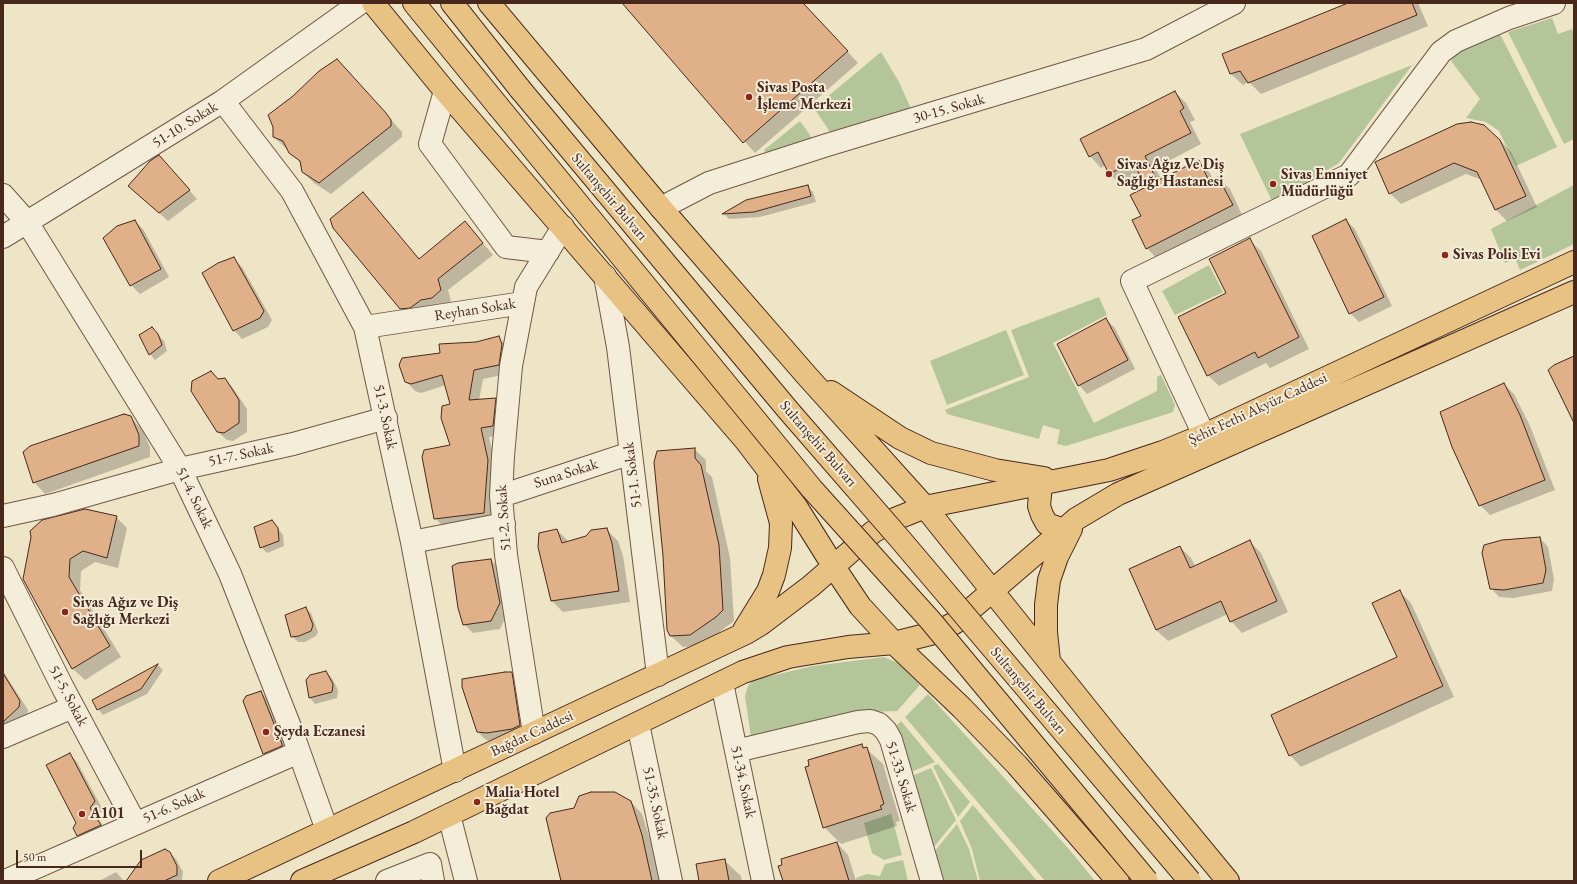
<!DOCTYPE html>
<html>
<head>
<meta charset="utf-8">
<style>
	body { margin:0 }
	#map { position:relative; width:1577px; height:884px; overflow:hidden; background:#eee4c6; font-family:"EB Garamond",serif }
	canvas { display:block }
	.frame { position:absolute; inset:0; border:4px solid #49281c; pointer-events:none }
	.scale { position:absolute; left:16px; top:850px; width:126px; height:18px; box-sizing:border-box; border:2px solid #49281c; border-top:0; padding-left:5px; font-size:12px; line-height:14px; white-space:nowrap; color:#49281c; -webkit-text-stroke:3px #f4edda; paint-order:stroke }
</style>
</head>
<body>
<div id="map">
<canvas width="1577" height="884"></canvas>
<div class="frame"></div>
<div class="scale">50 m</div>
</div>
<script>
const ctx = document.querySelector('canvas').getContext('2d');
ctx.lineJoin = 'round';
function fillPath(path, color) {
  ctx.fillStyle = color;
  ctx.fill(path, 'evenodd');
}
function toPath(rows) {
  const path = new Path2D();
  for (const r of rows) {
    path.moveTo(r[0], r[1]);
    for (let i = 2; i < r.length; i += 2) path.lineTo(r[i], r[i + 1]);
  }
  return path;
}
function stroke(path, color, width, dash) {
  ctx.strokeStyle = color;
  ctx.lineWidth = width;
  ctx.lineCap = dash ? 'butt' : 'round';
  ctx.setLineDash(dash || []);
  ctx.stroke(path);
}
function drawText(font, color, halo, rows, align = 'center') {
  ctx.font = font + ' "EB Garamond",serif';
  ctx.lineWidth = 4;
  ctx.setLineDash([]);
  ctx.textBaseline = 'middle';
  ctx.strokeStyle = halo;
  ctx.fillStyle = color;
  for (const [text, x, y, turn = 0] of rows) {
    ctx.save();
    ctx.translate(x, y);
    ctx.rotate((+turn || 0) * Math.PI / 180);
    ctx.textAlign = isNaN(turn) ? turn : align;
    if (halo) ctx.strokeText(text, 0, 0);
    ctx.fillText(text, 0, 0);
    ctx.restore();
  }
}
const green = toPath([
	[1552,18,1558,34,1572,29,1574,35,1574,139,1564,144,1508,32],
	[1500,34,1557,147,1516,166,1499,131,1486,122,1466,118,1480,99,1451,61,1462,47],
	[881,52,899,82,912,111,832,135,814,108],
	[1412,65,1339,163,1278,200,1271,199,1240,134],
	[800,121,814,141,768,156,764,150],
	[1574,185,1574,244,1520,270,1515,258,1505,263,1491,229],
	[1209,265,1223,292,1175,315,1162,291],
	[1099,297,1107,315,1053,343,1094,423,1157,391,1157,377,1161,375,1175,405,1173,412,1066,446,1057,444,1060,430,1043,425,1039,439,947,414,945,410,1029,377,1011,330],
	[1006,330,1024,375,947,405,930,361],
	[884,657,898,663,920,685,897,711,868,712,751,737,745,696,748,686,753,680,813,666],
	[928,694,1068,848,1095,881,1045,881,905,717],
	[901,721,935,762,911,772,897,725],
	[938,764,970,802,958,817,933,766],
	[931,768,956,820,933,848,912,776],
	[973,805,1037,881,980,881,972,849,960,821],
	[891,814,902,855,884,860,872,853,864,823],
	[957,824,969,849,978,881,942,881,934,852],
	[903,860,908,881,856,881,856,878,867,874,880,876,885,864]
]);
const shadow = toPath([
	[623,3,803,3,858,63,755,153],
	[1351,3,1418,3,1428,26,1261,94,1249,82,1243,85,1231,74,1224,55],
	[348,71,402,132,402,137,331,194,314,183,302,171,301,163,274,137,274,127],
	[1175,92,1186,103,1195,120,1190,122,1201,144,1155,168,1162,180,1198,161,1210,173,1213,180,1218,178,1230,189,1243,217,1158,260,1147,248,1142,216,1147,187,1141,175,1121,185,1109,174,1105,165,1101,168,1090,156],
	[1500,140,1511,152,1537,207,1507,221,1496,210,1482,180,1466,174,1401,204,1390,193],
	[167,165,197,199,168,221,138,194],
	[807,186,813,192,816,202,760,217,729,219,724,214,747,201],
	[363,194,420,260,465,222,493,255,448,290,451,301,443,308,412,319,401,308],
	[1346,220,1355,229,1392,306,1359,322,1350,313],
	[135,221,143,229,169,277,140,294,131,285],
	[1249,240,1261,251,1309,349,1270,368,1266,363,1219,386,1208,375,1227,293],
	[233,258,242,267,272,320,268,327,242,339,234,330],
	[1106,319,1115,328,1135,369,1087,394,1079,385],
	[152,328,164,341,167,351,155,360,150,354],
	[498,338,508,347,507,374,483,379,479,400,495,399,504,408,502,435,489,437,497,470,493,521,444,527,435,518,451,446,451,405,446,385,421,393,415,391,406,381,441,354],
	[218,379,225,379,233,388,247,409,247,432,233,441,227,440,218,432],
	[1504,384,1514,394,1530,426,1555,490,1490,515,1480,505],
	[130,417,142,429,150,447,150,457,45,494,34,482],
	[694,449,706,460,706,471,712,477,730,558,734,621,701,646,683,647,671,636],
	[116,517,127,528,118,568,95,562,81,571,80,590,121,657,85,680,73,669,24,579],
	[277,527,283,535,284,546,267,553,261,547],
	[606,529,618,541,623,556,630,602,563,612,552,601,539,547,557,530,569,542],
	[1540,538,1548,547,1554,579,1552,591,1513,598,1499,597,1491,588],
	[1250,542,1261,553,1288,612,1242,633,1231,621,1228,614,1168,641,1156,630,1180,547,1191,558,1195,566],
	[491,560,500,569,508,612,500,629,473,633,464,624],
	[1399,591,1411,603,1454,697,1301,767,1290,755,1398,658],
	[305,608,311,613,318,632,316,636,305,642,298,642,292,636],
	[158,665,163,670,147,694,103,715,98,709,94,701],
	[3,671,28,710,27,716,3,734],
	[326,672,332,678,338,690,337,698,315,704,310,698,307,681],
	[511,673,520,681,528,734,496,742,486,740,477,731],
	[261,692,269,701,290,755,273,762,264,753],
	[862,745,883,764,900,821,896,822,897,826,841,844,824,827],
	[69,754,77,762,103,810,97,817,108,833,86,843,78,835],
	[630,801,642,814,653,848,661,881,562,881],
	[837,843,848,855,856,881,784,881],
	[170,853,176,859,183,872,182,880,127,881],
	[724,860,741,876,742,881,701,881],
	[116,872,124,881,99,881]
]);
const building = toPath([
	[622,3,803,3,848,51,743,143,622,3],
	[1348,3,1412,3,1417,15,1248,83,1240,71,1230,74,1222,54,1348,3],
	[337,59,386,113,391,120,391,126,319,183,302,172,300,161,289,153,283,141,273,137,273,127,268,115,293,96,319,71,337,59],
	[1175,91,1184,108,1180,111,1191,133,1145,156,1157,181,1199,160,1209,181,1218,177,1233,205,1146,249,1132,220,1141,216,1130,195,1146,187,1133,162,1109,174,1098,152,1089,157,1080,139,1175,91],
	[1471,122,1484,125,1500,140,1526,196,1495,210,1477,172,1454,163,1389,194,1375,162,1457,124,1471,122],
	[159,155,190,190,159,213,128,186,150,161,159,155],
	[808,185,811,196,754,212,722,214,746,200,808,185],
	[363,192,419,259,465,221,483,243,438,279,441,290,432,298,421,300,410,308,400,309,333,228,330,219,363,192],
	[1346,219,1384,297,1349,314,1312,236,1346,219],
	[135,220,161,269,130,286,103,238,117,226,135,220],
	[1250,238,1299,337,1258,358,1255,352,1207,376,1178,317,1226,293,1209,259,1250,238],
	[234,257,264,311,260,318,233,331,202,273,218,263,234,257],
	[1106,318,1128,360,1078,386,1057,344,1106,318],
	[152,327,158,334,162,345,149,355,139,335,152,327],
	[499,336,502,344,499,365,474,370,469,400,496,398,493,426,481,428,488,460,484,513,434,519,422,457,424,450,450,445,441,418,442,406,450,404,442,375,411,384,405,382,399,365,402,358,440,353,439,344,476,342,499,336],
	[1574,356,1574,423,1548,370,1554,365,1574,356],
	[211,371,218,379,225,378,239,400,239,423,224,433,217,432,191,391,192,381,211,371],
	[1504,383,1520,415,1545,480,1479,506,1452,447,1440,412,1504,383],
	[124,414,131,416,139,435,139,446,33,483,23,452,30,446,124,414],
	[695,448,695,458,701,465,719,545,723,610,716,617,690,635,670,636,667,630,663,556,654,462,657,451,695,448],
	[85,509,117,516,107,558,83,551,70,559,69,577,110,646,72,669,23,579,31,537,30,531,42,520,85,509],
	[272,520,278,528,279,541,260,548,254,527,272,520],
	[607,528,612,543,619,591,551,601,538,547,539,533,557,529,562,543,586,536,591,530,607,528],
	[1540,537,1546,570,1543,583,1504,590,1490,589,1482,553,1484,545,1502,540,1540,537],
	[1250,540,1277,601,1230,622,1221,601,1156,630,1129,569,1180,546,1190,568,1250,540],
	[491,559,500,603,491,621,463,625,458,608,452,566,458,563,491,559],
	[1400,590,1443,686,1289,756,1271,715,1397,657,1372,603,1400,590],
	[306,607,313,625,311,631,299,636,291,637,285,615,306,607],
	[158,664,141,689,97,710,92,700,158,664],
	[326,671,333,684,332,692,309,698,306,680,310,675,326,671],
	[505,672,512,672,520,725,512,729,487,733,477,732,462,687,462,679,505,672],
	[3,673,20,701,19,707,3,722,3,673],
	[261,691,282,744,282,746,263,754,243,701,246,696,261,691],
	[862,744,863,748,867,747,884,804,880,806,882,809,823,828,805,767,809,766,808,760,862,744],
	[70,753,95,801,90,808,101,825,77,836,73,828,76,823,46,765,70,753],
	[591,792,615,792,631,801,642,835,652,881,561,881,546,818,550,813,574,808,579,796,591,792],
	[837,842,849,881,783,881,778,866,782,865,781,859,837,842],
	[165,849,170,852,177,866,177,875,164,881,126,881,141,860,165,849],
	[725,859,729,881,699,881,696,864,725,859]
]);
const minor = toPath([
	[445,91,430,144,506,247,548,252],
	[223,101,292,191,365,327,412,542,455,771],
	[3,195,27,222,180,469,230,574,292,732,327,830],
	[661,208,709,183,827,145,1146,49,1234,3],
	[3,237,223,101,360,3],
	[605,276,618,347,658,675],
	[523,303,511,366,503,456,501,496,506,555,534,733],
	[365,327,523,303,526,287,563,227],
	[1204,435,1132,281,1349,175,1441,52,1456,41,1509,18,1554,3],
	[501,496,631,453],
	[3,516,53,505,180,469,293,444,386,418],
	[412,542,504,524],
	[3,568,63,688,135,823],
	[722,683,763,881],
	[638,724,671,881],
	[3,737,73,707],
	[736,751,858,722,870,721,879,724,886,731,891,740,932,881],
	[449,815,466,881],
	[5,881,299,752],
	[387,881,430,864,433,881]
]);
const major = toPath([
	[373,3,445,91,746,441,797,508,834,567,860,606,894,643,962,708,1017,765,1118,881],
	[489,3,661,208,807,376,925,507,1115,744,1228,881],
	[831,392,900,438,931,453,995,470,1044,478],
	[1041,484,1039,506,1042,515,1047,524,1064,530],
	[744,630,768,591,774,575,780,548,781,523,769,479],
	[1049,661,1046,632,1046,605,1049,580,1057,557,1071,529],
	[219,881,746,633,761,624,811,586,873,532,895,519,925,507,1109,470,1163,452,1204,435,1574,262],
	[302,881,414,832,743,672,788,657,848,647,894,643,938,632,956,622,1076,519,1118,494,1574,292]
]);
const highway = toPath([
	[414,3,498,106],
	[452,3,520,89]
]);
const highwayBridge = toPath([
	[520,89,788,410,900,539,1190,881],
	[498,106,812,489,930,620,1147,881]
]);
const markers = [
	[749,97,4,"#8f2418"],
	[1109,174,4,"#8f2418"],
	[1273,184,4,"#8f2418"],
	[1445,255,4,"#8f2418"],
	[65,612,4,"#8f2418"],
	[266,732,4,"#8f2418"],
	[477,802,4,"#8f2418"],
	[82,814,4,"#8f2418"]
];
const poiNames = [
	["Sivas Posta",757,88],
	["İşleme Merkezi",757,105],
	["Sivas Ağız Ve Diş",1117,165],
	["Sağlığı Hastanesi",1117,182],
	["Sivas Emniyet",1281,175],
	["Müdürlüğü",1281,192],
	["Sivas Polis Evi",1453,255],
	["Sivas Ağız ve Diş",73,603],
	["Sağlığı Merkezi",73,620],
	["Şeyda Eczanesi",274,732],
	["Malia Hotel",485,793],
	["Bağdat",485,810],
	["A101",90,814]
];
const streetNames = [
	["30-15. Sokak",949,109,-16],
	["51-10. Sokak",185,125,-32],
	["Sultanşehir Bulvarı",609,197,50],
	["Reyhan Sokak",475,310,-9],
	["Şehit Fethi Akyüz Caddesi",1258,409,-25],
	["51-3. Sokak",385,417,78],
	["Sultanşehir Bulvarı",818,444,49],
	["51-7. Sokak",241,455,-12],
	["Suna Sokak",566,474,-18],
	["51-1. Sokak",633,475,-97],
	["51-4. Sokak",194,498,64],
	["51-2. Sokak",504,518,-94],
	["Sultanşehir Bulvarı",1028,691,50],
	["51-5. Sokak",68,696,62],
	["Bağdat Caddesi",532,734,-25],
	["51-33. Sokak",901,777,73],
	["51-34. Sokak",743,782,78],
	["51-35. Sokak",655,803,78],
	["51-6. Sokak",174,806,-24]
];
fillPath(green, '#b3c599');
fillPath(shadow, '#0003');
fillPath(building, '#e0b089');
stroke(building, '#49281c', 1);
stroke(minor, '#725746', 24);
stroke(major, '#49281c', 24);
stroke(highway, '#49281c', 24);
stroke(minor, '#f4edda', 22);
stroke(major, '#e7c283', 22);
stroke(highway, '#e7c283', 22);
stroke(highwayBridge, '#49281c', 24, []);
stroke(highwayBridge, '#e7c283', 22);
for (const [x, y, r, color] of markers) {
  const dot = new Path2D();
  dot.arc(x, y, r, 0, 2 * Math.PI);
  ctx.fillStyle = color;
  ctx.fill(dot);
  stroke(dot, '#f4edda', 1.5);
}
drawText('bold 15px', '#49281c', '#f4edda', poiNames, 'left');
drawText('15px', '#49281c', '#f4edda', streetNames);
</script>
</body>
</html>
